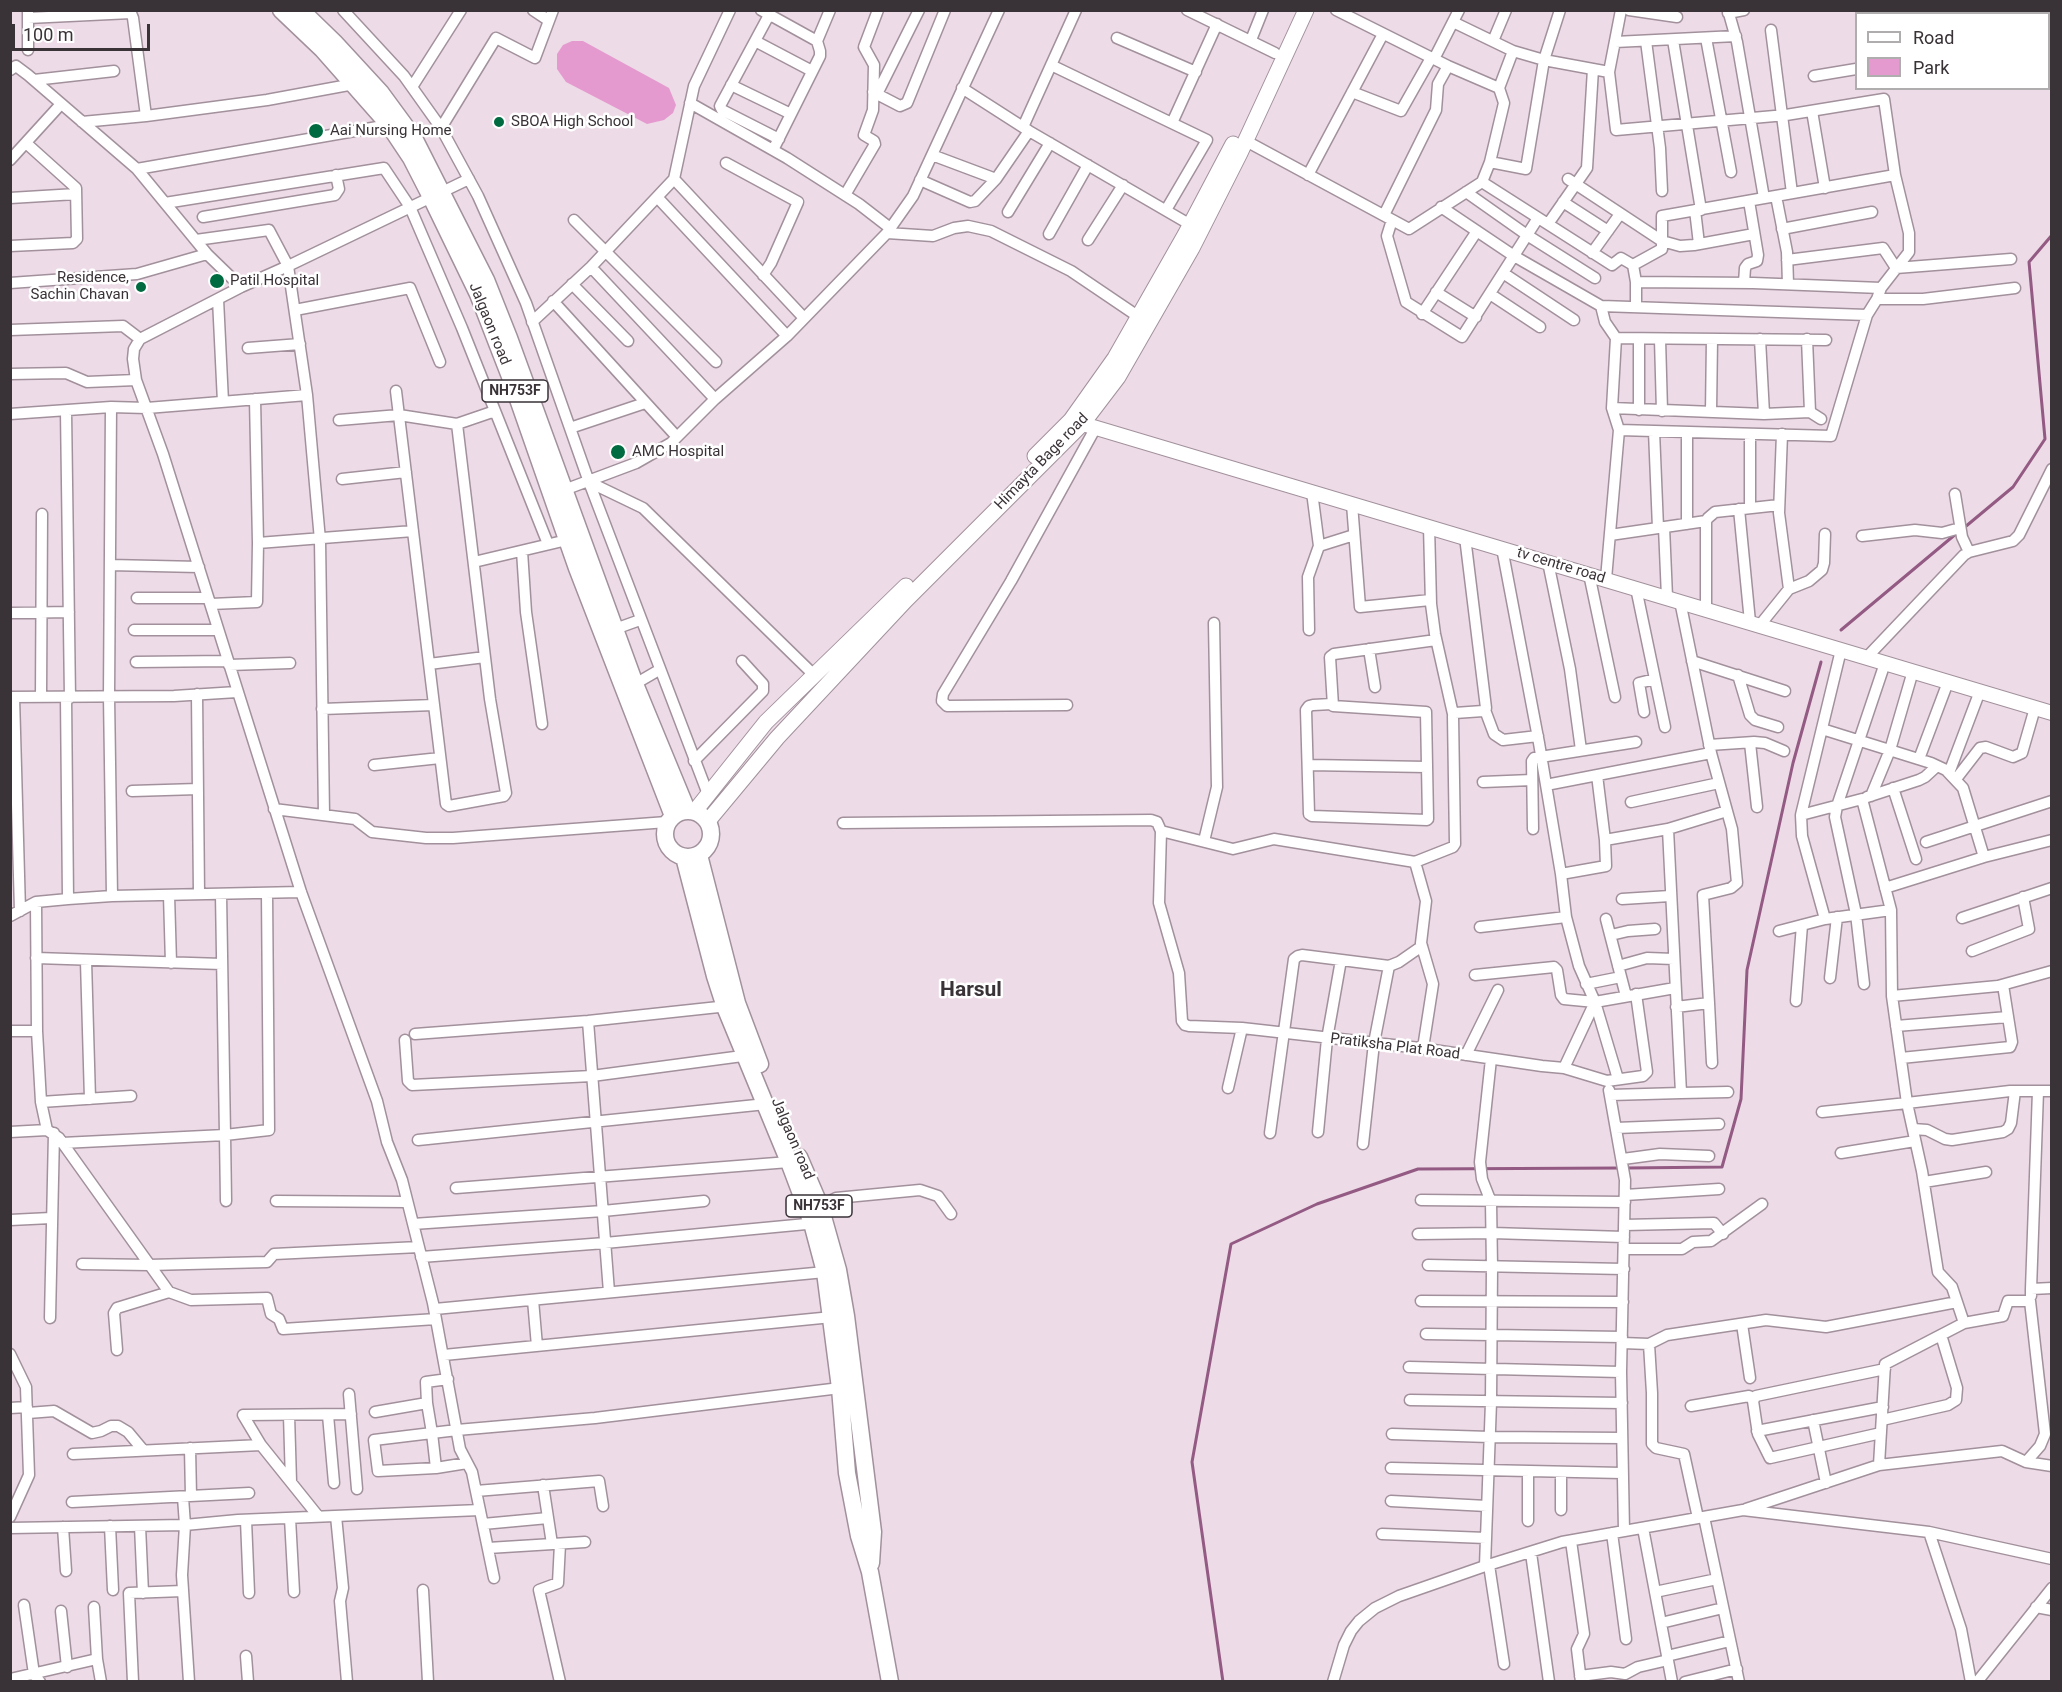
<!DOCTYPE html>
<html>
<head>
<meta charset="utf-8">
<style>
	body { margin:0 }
	#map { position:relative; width:2062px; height:1692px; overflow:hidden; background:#eddbe7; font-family:Roboto,sans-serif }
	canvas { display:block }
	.frame { position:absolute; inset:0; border:12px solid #393237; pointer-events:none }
	.legend { position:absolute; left:1855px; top:12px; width:195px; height:78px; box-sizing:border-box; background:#fff; border:2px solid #b0adaf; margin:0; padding:8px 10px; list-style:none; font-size:18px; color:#393237 }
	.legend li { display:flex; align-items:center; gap:12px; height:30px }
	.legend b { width:30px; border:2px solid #b0adaf }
	.scale { position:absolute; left:12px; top:24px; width:138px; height:27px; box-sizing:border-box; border:3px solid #393237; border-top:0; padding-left:8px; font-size:18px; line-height:21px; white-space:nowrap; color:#393237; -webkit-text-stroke:4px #fff; paint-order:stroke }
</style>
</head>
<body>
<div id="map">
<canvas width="2062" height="1692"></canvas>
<div class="frame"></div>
<ul class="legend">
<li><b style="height:8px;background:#fff"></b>Road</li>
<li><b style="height:16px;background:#e59acf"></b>Park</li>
</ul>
<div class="scale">100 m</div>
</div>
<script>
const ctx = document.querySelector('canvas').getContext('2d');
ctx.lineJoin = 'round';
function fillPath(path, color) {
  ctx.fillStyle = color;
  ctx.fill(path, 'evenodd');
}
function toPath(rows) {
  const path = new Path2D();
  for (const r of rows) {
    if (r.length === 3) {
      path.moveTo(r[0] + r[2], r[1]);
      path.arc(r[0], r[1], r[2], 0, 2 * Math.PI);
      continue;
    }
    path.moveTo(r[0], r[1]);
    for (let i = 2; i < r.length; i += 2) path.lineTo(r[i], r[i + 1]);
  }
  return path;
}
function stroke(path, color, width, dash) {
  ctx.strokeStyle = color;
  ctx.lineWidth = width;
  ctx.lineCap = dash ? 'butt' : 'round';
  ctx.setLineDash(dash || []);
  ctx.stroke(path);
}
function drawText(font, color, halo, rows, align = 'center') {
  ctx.font = font + ' Roboto,sans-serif';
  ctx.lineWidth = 5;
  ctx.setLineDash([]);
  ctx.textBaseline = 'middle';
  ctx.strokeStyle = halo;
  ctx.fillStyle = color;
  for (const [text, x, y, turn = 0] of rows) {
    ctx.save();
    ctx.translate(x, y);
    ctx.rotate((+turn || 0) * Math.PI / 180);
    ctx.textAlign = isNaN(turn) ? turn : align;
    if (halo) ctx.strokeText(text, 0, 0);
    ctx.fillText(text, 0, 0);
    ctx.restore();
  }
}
const green = toPath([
	[572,41,583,41,669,88,676,105,673,113,664,120,647,124,566,82,557,69,557,54,563,45]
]);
const stream = toPath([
	[1965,527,2013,487,2045,439,2029,262,2052,235],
	[1841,630,1957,533],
	[1627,1168,1722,1167,1741,1099,1747,970,1793,763,1821,662],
	[1223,1682,1192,1462,1231,1244,1317,1204,1418,1169,1620,1168]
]);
const minor = toPath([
	[343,10,404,76,441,128,478,196,526,303,589,482,709,797],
	[533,10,548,20],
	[761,10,817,41,820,51,820,56,773,150],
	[1187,10,1275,53],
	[1336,10,1448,66,1499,88,1513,51,1544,60,1526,169,1490,162,1482,182],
	[1560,10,1544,60,1609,72,1616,130,1786,115,1884,99,1895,175,1909,233,1909,252,1881,288],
	[1629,10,1677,17],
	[1728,10,1737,42,1764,198],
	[1728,13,1744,10],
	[769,15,720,106,722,110,779,139],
	[28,18,131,13,133,18,146,116],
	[1453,22,1513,51],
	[1771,30,1792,193],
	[1117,38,1196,72],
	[1706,38,1731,172],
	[1251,40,1263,10],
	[1673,40,1701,210],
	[755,41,812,71],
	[817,41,830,10],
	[1493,41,1506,10],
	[1646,41,1660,148,1662,191],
	[1615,42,1736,36],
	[28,50,28,10],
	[1434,59,1459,10],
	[1051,65,1207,140,1166,210],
	[10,70,16,66,28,75,137,169,389,125],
	[1609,72,1621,10],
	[1814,76,1856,69],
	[34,80,114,71],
	[731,85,791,114],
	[412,87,461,10],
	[962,88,1029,131,1196,228],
	[873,92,900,106,907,103,945,10],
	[1352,92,1401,111,1431,58],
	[877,94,919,10],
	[690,103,787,158,859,204,890,228],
	[1812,111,1825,188],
	[82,122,146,116,267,100,354,84],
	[1172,123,1217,24],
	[1023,127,1076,10],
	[441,128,496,38,535,58,553,10],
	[1246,141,1409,229,1482,182,1612,265,1621,258,1633,265,1636,282,1753,283,1881,288,1877,299,1867,315,1831,436,1619,430,1606,579],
	[932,155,996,179],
	[10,160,61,104],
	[1490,162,1504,103,1499,88],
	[726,163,798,202,771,263,763,275],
	[137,169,207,254,241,287],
	[1308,175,1383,34],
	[469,179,288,266,241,287,140,339,134,349,133,359,136,380,163,454,301,892,377,1101,387,1142,402,1180,433,1303,460,1449,472,1472,494,1578],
	[674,179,804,318],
	[1568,179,1662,241,1680,246,1694,245,1754,234],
	[920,180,970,202,975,201,996,179,1029,131],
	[1466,192,1527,235,1595,278],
	[845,195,875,144,874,141,864,135,873,110,874,65,864,47,878,10],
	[1776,196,1787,252,1788,284],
	[657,197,787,336],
	[10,198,76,194],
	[1563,202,1608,231],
	[165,203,384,168,410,207,462,328,548,544],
	[1441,207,1514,256,1601,306,1867,315],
	[1695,210,1699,244],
	[1008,212,1050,143],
	[1384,215,1436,110,1438,84,1448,66],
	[203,217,335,195,339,189,336,175],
	[574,220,716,362],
	[1392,220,1387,236,1406,302,1462,337,1538,218],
	[1548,224,1587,168,1593,69],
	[1782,229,1872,212],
	[887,233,933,236,954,228,968,226,991,231,1071,271,1139,317],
	[1049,234,1088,165],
	[196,240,269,230,288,266,307,395,320,540,324,815],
	[1088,240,1123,185],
	[10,246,73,243,77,239,76,188,26,143],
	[1592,253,1620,214],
	[1787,260,1883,248,1896,268,2011,259],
	[1633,265,1662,249,1662,216,1895,175],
	[591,267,715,399],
	[1503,273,1574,320],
	[1636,282,1636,306],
	[10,283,137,274,207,254],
	[1744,283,1745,268,1748,264,1757,261,1758,255,1749,201],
	[572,284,628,341],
	[1436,292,1476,317],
	[1490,294,1540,327],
	[218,299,223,402],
	[1877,299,1923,299,2015,288],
	[553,301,677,437],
	[1601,306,1605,322,1616,338],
	[295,310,410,288,440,362],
	[1422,314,1477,231],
	[532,322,591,267,674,179,694,86,730,10],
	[10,330,123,326,140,339],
	[1639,339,1639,410],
	[1660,339,1662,411],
	[1760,339,1764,414],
	[1807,339,1810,412],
	[248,348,300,344],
	[10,374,66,373,87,382,136,380],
	[396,391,446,804,449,806,504,796,506,793,490,699,457,424],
	[111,407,109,696,112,896],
	[1612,408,1764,414,1810,412,1821,419],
	[66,411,70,698],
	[1711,412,1712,339],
	[10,414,111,407,147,408,307,395],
	[339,420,399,415,457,424,495,411],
	[570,428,645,403],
	[1619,430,1612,408,1616,338,1826,340],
	[1654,431,1658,528],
	[342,479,406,472],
	[589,482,643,508,814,675],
	[564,490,636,463,671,443,715,399,788,335,887,233,913,196,999,10],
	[1955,494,1962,537,1969,552],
	[1352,504,1360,607,1430,600],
	[1750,508,1750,434],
	[1739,509,1750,622],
	[1687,524,1687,432],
	[1429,526,1431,604,1435,634,1453,714],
	[1664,527,1667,597],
	[1610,535,1706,521],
	[1862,536,1915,530,1942,533,1960,528],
	[258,543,413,531],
	[1319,546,1354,535],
	[1502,548,1539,743,1561,874,1566,917,1579,966,1595,1002,1564,1068],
	[522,551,526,612,542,724],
	[474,562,567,540],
	[1548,562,1570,669,1581,750],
	[110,565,199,567],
	[1589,574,1615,697],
	[1636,588,1665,727],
	[1789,589,1809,581,1822,570,1824,563,1825,534],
	[137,598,208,598],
	[211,604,257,602,258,543,255,399],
	[1706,609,1706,521,1708,518,1715,512,1779,505],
	[10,613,69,612],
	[1760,625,1789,589,1779,513,1782,434],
	[615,629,640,620],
	[134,630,218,630],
	[1309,630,1308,577,1319,546,1312,492],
	[1369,649,1375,687],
	[1841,650,1801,815,1862,799,1891,910,1892,996,1907,1103,2010,1091,2052,1091],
	[1868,656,1964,555,1969,552,2013,541,2019,535,2052,469],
	[1692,661,1785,691],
	[136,662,228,661],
	[429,664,485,657],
	[229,665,290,663],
	[1738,675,1750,715,1755,720,1778,727],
	[635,684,659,670],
	[197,694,199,894],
	[10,697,174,696,237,692],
	[14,697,20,911],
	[41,697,42,514],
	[66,697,68,899],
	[1332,704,1313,705,1309,706,1306,710,1309,814,1312,816,1427,820,1428,819,1426,712,1333,706,1330,657,1334,654,1436,640],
	[1067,705,947,706,942,701,943,694,1011,581,1096,427],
	[322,709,434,705],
	[1485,710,1494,734,1503,740,1538,736],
	[1644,712,1639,683,1655,679],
	[1822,729,1931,763,1946,770,1963,788,1984,857],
	[1750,743,1757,807],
	[1709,745,1754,742,1765,743,1784,751],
	[1919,759,1948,682],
	[694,761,763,691,763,684,742,661],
	[374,765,440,758],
	[1309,765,1427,767],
	[1949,773,1980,691],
	[1956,779,1980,748,1986,747,2013,757,2022,753,2035,708],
	[1483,782,1532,780],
	[1546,785,1711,753],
	[1893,788,1916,859],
	[132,791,198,789],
	[1871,796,1890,750,1913,671],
	[1867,797,1919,780,1925,777,1937,766],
	[1631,802,1719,783],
	[274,809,355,819,372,832,426,838,453,838,667,822],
	[1801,815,1802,836,1825,919],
	[843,823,1151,820,1157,822,1161,831,1159,903,1179,973,1182,1021,1185,1025,1189,1026,1242,1028],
	[1533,829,1532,761,1534,758,1636,742],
	[1161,831,1233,849,1274,839,1415,862,1426,901,1421,943,1433,984,1423,1048],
	[1605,840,1668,829],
	[1204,841,1217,787,1214,623],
	[1926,842,2052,801],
	[1415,862,1453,847,1455,844,1453,716,1455,713,1483,711,1486,708,1465,537],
	[1561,874,1606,866,1605,840,1597,775],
	[1885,888,1984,857,2052,840],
	[169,895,171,963],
	[1622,899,1670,896],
	[36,902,37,1031,41,1102,47,1130,59,1138,169,1292,191,1300,267,1298,271,1314,279,1319,283,1329,436,1319],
	[10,916,36,902,68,899,112,896,301,892],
	[1962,918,2052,888],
	[1606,919,1626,996],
	[1480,927,1566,917],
	[1779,931,1825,919,1891,910],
	[1611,935,1628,931,1655,929],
	[1972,951,2029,929,2023,897],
	[36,958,222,964],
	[86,961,90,1099],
	[1618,966,1647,958,1674,959],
	[1475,975,1554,967,1557,970,1561,995,1564,999,1595,1002,1675,988],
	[1830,978,1837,917],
	[1586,984,1621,977],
	[1864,984,1856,914,1835,817,1837,806,1885,663],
	[1892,996,1998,986,2052,971],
	[1796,1001,1802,925],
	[1595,1002,1618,1079],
	[1709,1003,1712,1063],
	[1676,1007,1709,1003,1703,895,1731,888,1737,883,1732,829,1727,811],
	[588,1021,609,1292],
	[1896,1026,2008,1017],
	[10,1031,37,1031],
	[415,1034,588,1021,728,1006],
	[405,1040,408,1081,412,1085,592,1076,750,1055],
	[1466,1055,1498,990],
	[1901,1058,2010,1047,2012,1042,2003,985],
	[1228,1088,1242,1028,1420,1048,1542,1066,1564,1068,1607,1081,1643,1076,1647,1072,1636,994],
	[1609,1090,1625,1180,1621,1372,1624,1531],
	[1681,1093,1728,1092],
	[1610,1095,1681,1093,1668,829,1727,811,1711,753,1680,601],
	[41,1102,131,1096],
	[1616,1128,1719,1124],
	[1913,1129,1927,1130,1945,1139,1952,1140,2003,1132,2008,1129,2011,1123,2015,1091],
	[10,1132,47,1130],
	[1318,1132,1327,1039,1341,960],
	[1270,1133,1294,959,1298,956,1302,955,1389,966,1399,962,1422,946],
	[418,1140,766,1104],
	[62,1143,225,1135,221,894],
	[1363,1144,1374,1043,1389,966],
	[1841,1153,1915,1141],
	[1623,1159,1660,1154,1709,1156],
	[1924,1182,1986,1172],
	[456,1188,789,1162],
	[1625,1195,1719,1189],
	[1421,1200,1625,1202],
	[226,1201,225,1135,269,1130,267,893],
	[276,1201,407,1202],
	[820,1206,836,1198,920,1190,938,1196,951,1214],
	[10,1220,51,1218],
	[413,1224,603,1211,704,1201],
	[1624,1225,1714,1223,1723,1234],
	[1418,1234,1492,1233,1624,1237],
	[1624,1249,1682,1249,1693,1242,1711,1241,1762,1204],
	[421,1257,605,1243,817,1223],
	[82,1264,149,1265,267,1262,274,1254,419,1247],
	[1428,1265,1624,1269],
	[2031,1289,2038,1091],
	[2031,1296,2031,1289,2052,1288],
	[533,1300,537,1346],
	[1421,1301,1623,1302],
	[435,1309,825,1272],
	[50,1318,54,1133],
	[1964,1323,2003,1316,2008,1301,2030,1301,2045,1434,2040,1446,2026,1462],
	[1742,1324,1750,1378],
	[1426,1334,1622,1337],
	[1622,1343,1649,1344,1652,1393,1652,1444,1656,1448,1684,1454,1698,1518],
	[1649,1344,1667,1335,1766,1320,1826,1327,1957,1302],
	[117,1350,114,1313,117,1308,169,1292],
	[10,1354,26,1387,29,1475,10,1517],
	[444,1355,832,1317],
	[1409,1367,1621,1372],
	[349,1394,357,1489],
	[1410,1400,1622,1403],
	[427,1403,432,1433,436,1468,378,1471,374,1440,432,1433,457,1430,595,1418,840,1388],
	[1691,1406,1749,1396,1753,1398],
	[10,1408,27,1407],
	[375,1412,427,1403,426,1382,448,1379],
	[28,1413,54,1411,92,1433,101,1431,111,1426,118,1426,128,1432,143,1450],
	[289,1415,291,1482],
	[328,1415,334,1483],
	[1813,1420,1826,1483],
	[1882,1420,1948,1405,1956,1400,1957,1388,1941,1335],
	[1757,1431,1883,1407],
	[1881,1433,1770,1458,1758,1434,1753,1401,1756,1396,1885,1369],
	[1392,1434,1490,1437,1622,1438],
	[261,1445,243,1415,351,1414],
	[190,1448,191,1496],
	[73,1454,261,1445,318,1516],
	[1879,1465,2002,1451,2026,1462,2052,1466],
	[436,1468,467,1463],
	[1391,1468,1622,1473],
	[1528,1471,1528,1521],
	[543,1485,552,1544],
	[476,1491,599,1481,603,1506],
	[183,1497,185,1525,182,1575,189,1682],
	[1391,1501,1487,1506],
	[72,1502,249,1493],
	[1746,1509,1879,1465,1885,1364,1964,1323,1952,1287,1938,1272,1922,1171,1907,1103,1822,1112],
	[1561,1510,1561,1472],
	[336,1516,343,1588,340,1601,347,1682],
	[1704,1517,1739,1682],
	[290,1518,294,1592],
	[246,1520,249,1593],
	[483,1524,548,1518],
	[110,1526,113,1590],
	[140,1526,143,1593],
	[63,1527,66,1571],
	[10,1528,185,1525,238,1520,480,1510],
	[1643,1528,1672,1682],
	[1929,1532,1961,1629,1971,1682],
	[1612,1533,1626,1639],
	[1382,1534,1486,1538],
	[1571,1541,1584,1634,1577,1649,1581,1682],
	[560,1544,558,1583,539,1590,560,1682],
	[488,1548,585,1542],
	[1531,1553,1549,1682],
	[1489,1565,1504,1664],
	[1485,1566,1491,1402,1492,1267,1491,1202,1482,1179,1480,1162,1491,1059],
	[423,1590,428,1682],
	[1655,1592,1717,1579],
	[24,1605,34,1674,40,1682],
	[2036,1607,2052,1610],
	[61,1611,67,1667],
	[1661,1623,1723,1608],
	[246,1656,248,1682],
	[1667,1656,1730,1641],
	[97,1659,101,1682],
	[1580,1676,1611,1672,1625,1674,1638,1667,1668,1660],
	[10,1679,97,1659,94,1607],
	[133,1682,129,1593,183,1591],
	[1333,1682,1344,1645,1351,1631,1359,1621,1375,1608,1399,1596,1485,1566,1562,1542,1743,1510,1929,1532,2052,1559],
	[1685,1682,1737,1669],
	[1977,1682,2052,1588]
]);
const secondary = toPath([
	[1073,421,2052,713]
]);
const primary = toPath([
	[1035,456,1071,420,1115,358,1185,235,1233,144],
	[695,811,766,722,906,586],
	[708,821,777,738,906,600,1083,423,1118,377,1192,248,1240,153,1306,10]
]);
const trunk = toPath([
	[281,10,322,49,389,125,411,158,431,197,478,294,511,379,577,568,673,816],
	[301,10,334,42,381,93,414,138,486,280,509,338,635,684,687,810],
	[688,834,23],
	[699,855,737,1003,760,1064],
	[684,857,715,976,725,1007,789,1162,812,1223,825,1272,840,1388,847,1473,859,1536,870,1572,890,1682],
	[799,1157,820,1206,838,1270,846,1316,873,1532,871,1563]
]);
const markers = [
	[499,122,6,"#006a40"],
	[316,131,8,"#006a40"],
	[217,281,8,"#006a40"],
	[141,287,6,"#006a40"],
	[618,452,8,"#006a40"]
];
const shields = [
	[515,391,66],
	[819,1206,66]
];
const shieldNames = [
	["NH753F",515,391],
	["NH753F",819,1206]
];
const poiNames = [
	["SBOA High School",511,122],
	["Aai Nursing Home",330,131],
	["Residence,",129,278,"right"],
	["Sachin Chavan",129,295,"right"],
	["Patil Hospital",230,281],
	["AMC Hospital",632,452]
];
const streetNames = [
	["Jalgaon road",489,324,68],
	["Himayta Bage road",1042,462,-46],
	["tv centre road",1561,566,17],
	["Pratiksha Plat Road",1395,1047,7],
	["Jalgaon road",792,1139,67]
];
const districtNames = [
	["Harsul",971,991]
];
fillPath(green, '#e59acf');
stroke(stream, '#935a83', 3);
stroke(minor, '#a2919c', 13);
stroke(secondary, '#a2919c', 16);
stroke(primary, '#a2919c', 17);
stroke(trunk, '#a2919c', 19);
stroke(minor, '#fff', 10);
stroke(secondary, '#fff', 14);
stroke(primary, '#fff', 15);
stroke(trunk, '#fff', 16);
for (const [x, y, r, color] of markers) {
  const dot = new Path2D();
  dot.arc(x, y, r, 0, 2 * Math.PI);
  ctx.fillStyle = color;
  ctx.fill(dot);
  stroke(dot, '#fff', 2);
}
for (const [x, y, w] of shields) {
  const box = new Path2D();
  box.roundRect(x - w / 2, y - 11, w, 22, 4.5);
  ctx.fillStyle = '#fff';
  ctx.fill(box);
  stroke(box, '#393237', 1.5);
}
drawText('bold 14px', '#393237', null, shieldNames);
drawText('15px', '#393237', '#fff', poiNames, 'left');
drawText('15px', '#393237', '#fff', streetNames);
drawText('bold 21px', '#393237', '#fff', districtNames);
</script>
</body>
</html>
